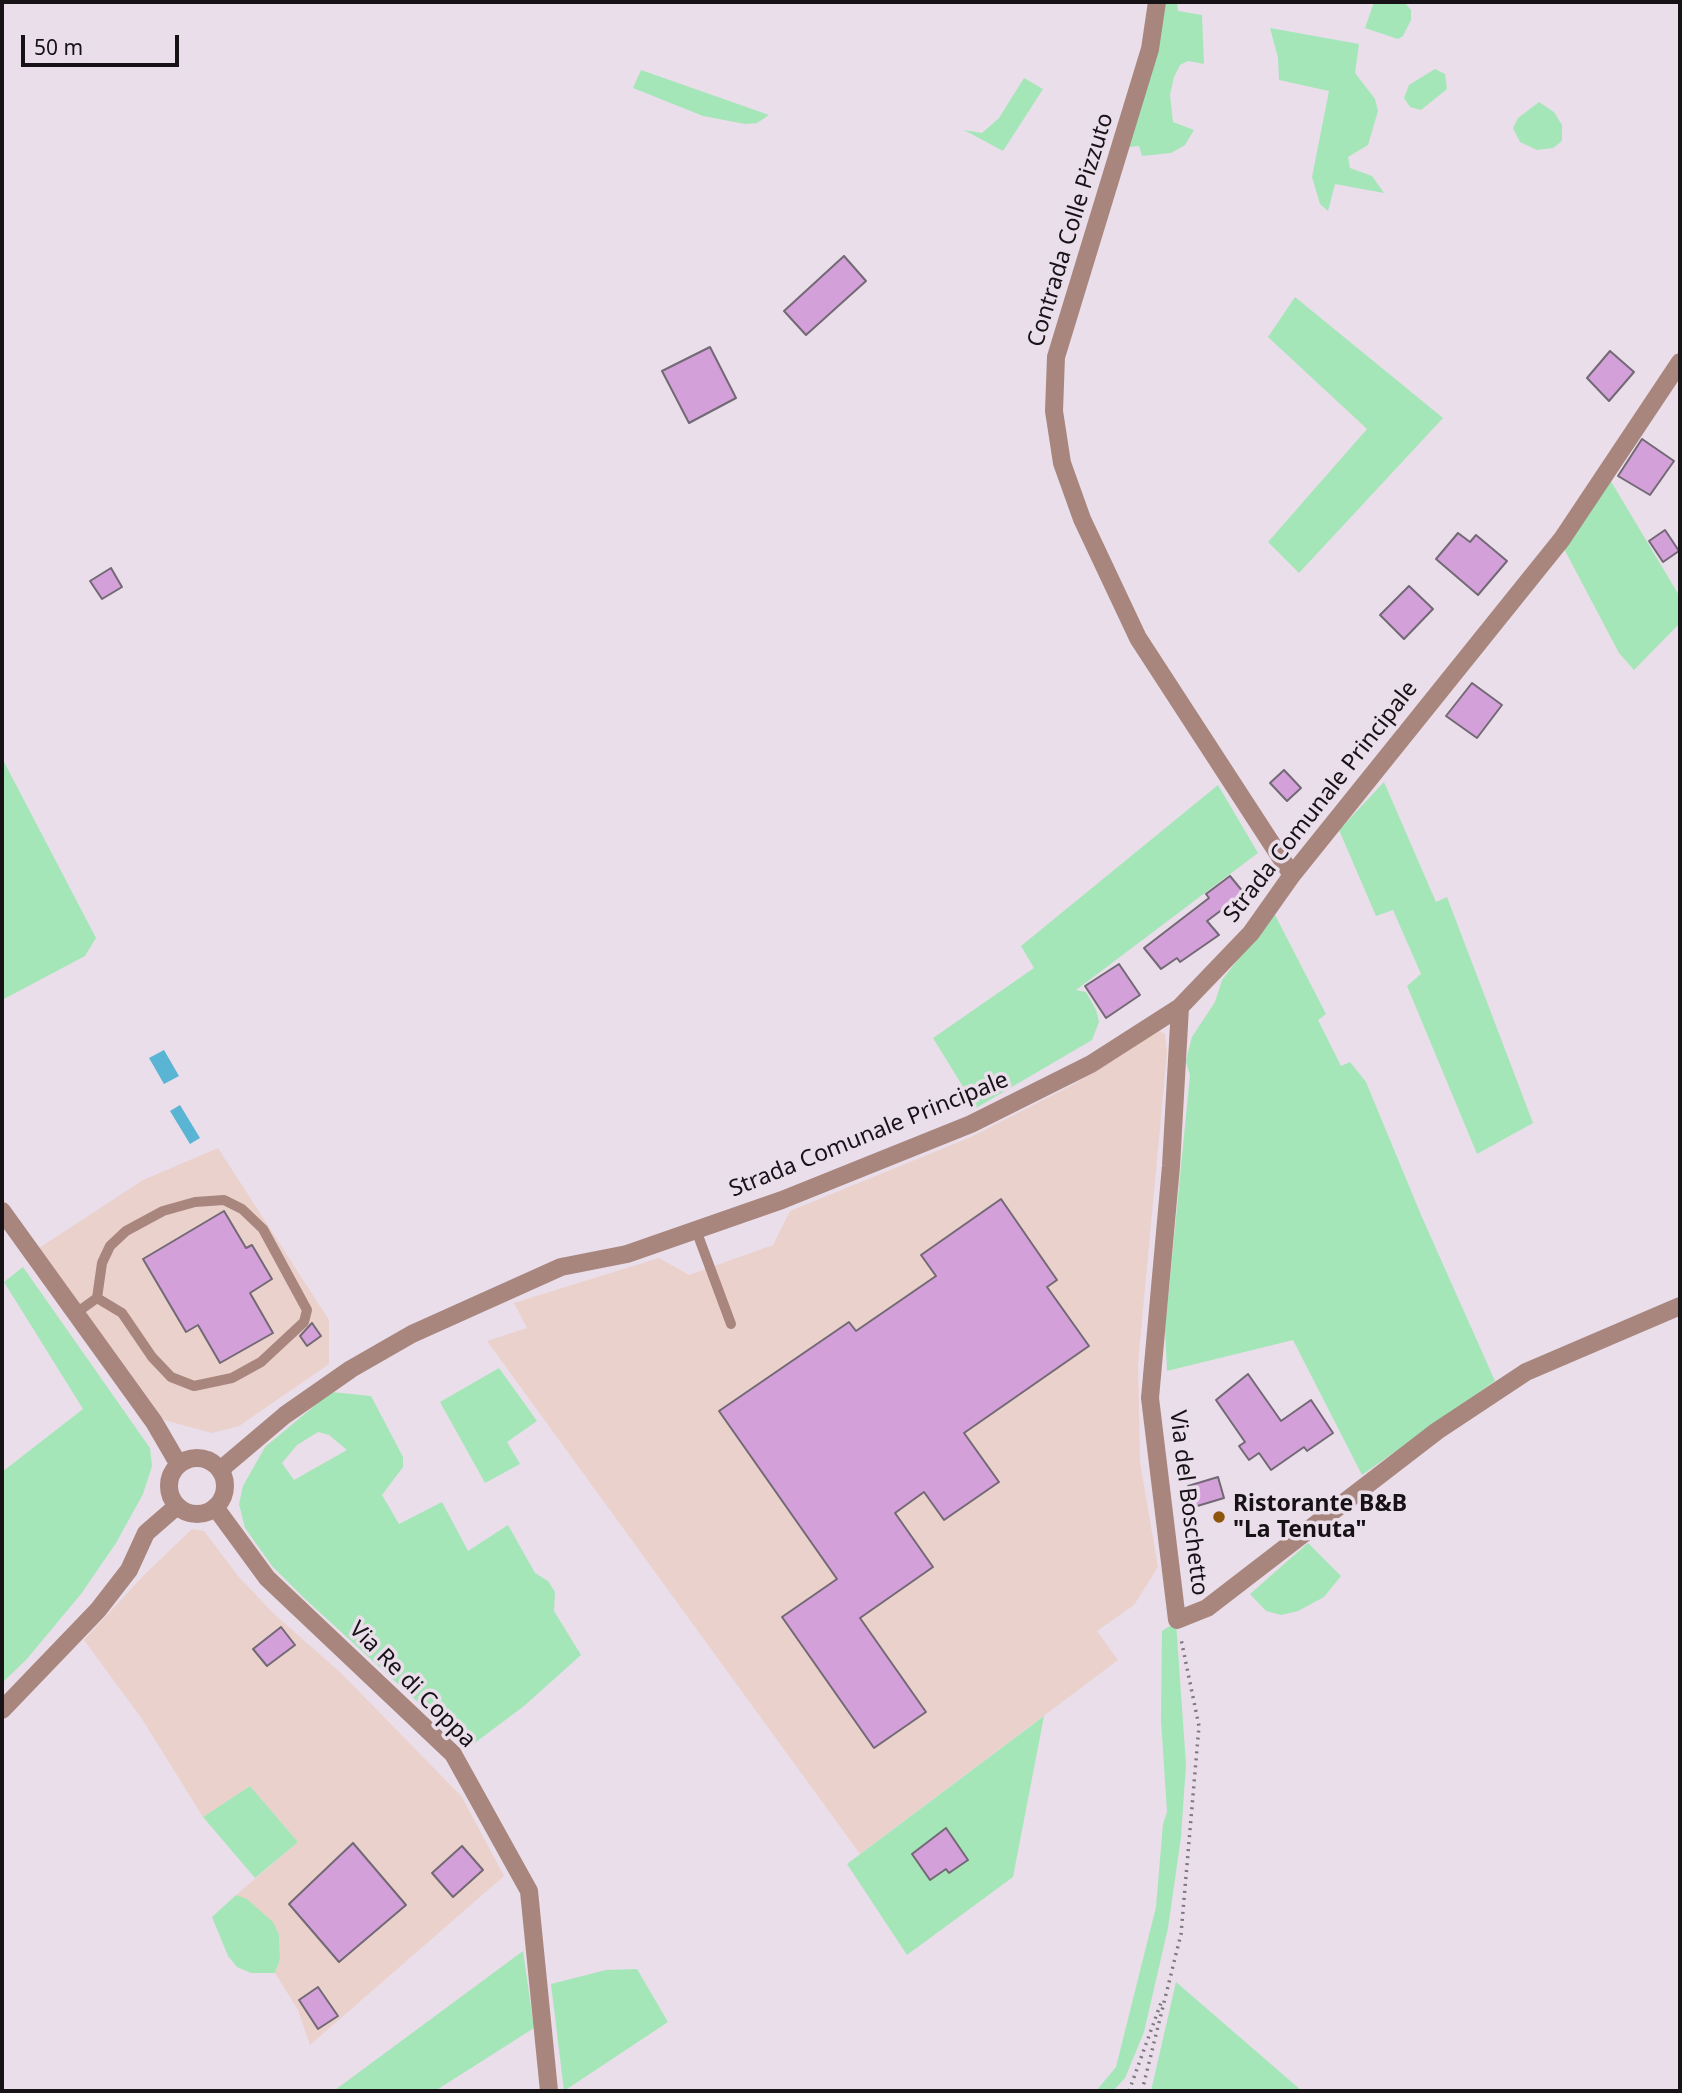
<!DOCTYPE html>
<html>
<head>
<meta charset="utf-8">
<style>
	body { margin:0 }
	#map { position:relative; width:1682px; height:2093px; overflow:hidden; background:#e9deea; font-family:"Noto Sans",sans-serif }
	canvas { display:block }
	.frame { position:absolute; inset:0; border:4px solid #161216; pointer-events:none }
	.scale { position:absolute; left:21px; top:35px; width:158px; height:32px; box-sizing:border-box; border:4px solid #161216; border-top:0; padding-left:9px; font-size:21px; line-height:24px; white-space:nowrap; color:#161216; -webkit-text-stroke:5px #e9deea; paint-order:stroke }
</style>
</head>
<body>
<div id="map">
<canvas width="1682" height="2093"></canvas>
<div class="frame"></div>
<div class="scale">50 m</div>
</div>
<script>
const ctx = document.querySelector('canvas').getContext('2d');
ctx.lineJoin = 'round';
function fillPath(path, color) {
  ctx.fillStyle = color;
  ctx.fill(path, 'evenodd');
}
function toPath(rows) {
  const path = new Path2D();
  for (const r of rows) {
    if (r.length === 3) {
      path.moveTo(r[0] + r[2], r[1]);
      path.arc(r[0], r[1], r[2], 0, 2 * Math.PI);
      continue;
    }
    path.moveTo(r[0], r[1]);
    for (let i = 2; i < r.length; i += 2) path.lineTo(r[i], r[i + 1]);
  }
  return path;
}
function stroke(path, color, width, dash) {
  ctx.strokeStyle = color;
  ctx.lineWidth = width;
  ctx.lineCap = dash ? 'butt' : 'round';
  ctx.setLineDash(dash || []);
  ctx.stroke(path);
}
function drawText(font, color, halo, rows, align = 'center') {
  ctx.font = font + ' "Noto Sans",sans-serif';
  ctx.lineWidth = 7;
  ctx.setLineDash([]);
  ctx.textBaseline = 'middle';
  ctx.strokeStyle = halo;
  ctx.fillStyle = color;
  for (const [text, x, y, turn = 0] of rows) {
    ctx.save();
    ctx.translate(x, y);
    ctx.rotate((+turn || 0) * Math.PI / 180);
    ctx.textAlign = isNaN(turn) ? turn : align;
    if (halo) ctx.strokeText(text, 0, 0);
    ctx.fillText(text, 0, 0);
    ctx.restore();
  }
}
const industrial = toPath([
	[1156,1029,1165,1034,1167,1053,1138,1363,1140,1463,1158,1567,1134,1605,1097,1631,1118,1660,860,1854,487,1341,527,1328,514,1303,659,1258,689,1275,773,1245,790,1211,971,1137,1076,1083],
	[218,1148,329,1320,329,1364,239,1426,212,1433,164,1420,39,1248,143,1180],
	[192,1529,204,1531,238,1576,274,1614,341,1673,462,1797,504,1876,310,2045,298,2010,275,1973,280,1959,279,1935,272,1922,247,1900,236,1895,298,1842,250,1786,203,1817,142,1719,84,1640,143,1576]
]);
const green = toPath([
	[1162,2,1177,2,1178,11,1202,15,1204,64,1188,61,1180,65,1174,77,1170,95,1173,122,1194,130,1185,145,1171,153,1142,156,1139,146,1129,147,1149,81],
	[1374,2,1404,2,1411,10,1411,20,1403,36,1398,39,1365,28],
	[1270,28,1359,44,1355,73,1375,99,1378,111,1368,145,1348,157,1350,168,1372,176,1384,193,1335,184,1328,211,1320,204,1312,177,1329,91,1279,80,1278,58],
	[1435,69,1445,74,1447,89,1421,110,1410,107,1404,98,1409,85],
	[641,70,769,115,757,123,745,124,703,116,633,88],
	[1024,78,1043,89,1003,151,964,130,982,133,999,118],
	[1539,102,1554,112,1562,125,1562,141,1553,148,1537,150,1520,142,1513,128,1518,118],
	[1295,297,1443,418,1299,573,1268,542,1367,429,1268,337],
	[1609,478,1680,597,1680,623,1634,670,1619,653,1562,545],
	[2,758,96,938,85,956,2,1000],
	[1384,782,1436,902,1447,897,1533,1123,1477,1154,1407,986,1421,974,1393,910,1376,916,1339,830],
	[1218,785,1258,853,1076,990,1086,992,1096,1010,1099,1022,1092,1040,976,1108,933,1038,1034,968,1021,946],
	[1274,913,1326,1014,1318,1020,1341,1066,1350,1062,1366,1082,1421,1215,1495,1381,1362,1475,1293,1340,1167,1371,1165,1329,1190,1075,1186,1062,1188,1052,1192,1037,1215,1002,1222,980],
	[23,1267,150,1448,152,1466,143,1494,116,1543,81,1594,26,1660,2,1683,2,1472,83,1409,4,1282],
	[499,1368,537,1421,507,1442,520,1464,485,1483,440,1402],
	[331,1392,371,1396,403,1457,403,1467,382,1495,399,1524,442,1502,468,1551,508,1525,535,1573,548,1581,555,1592,554,1611,581,1655,524,1706,468,1748,304,1598,272,1566,245,1528,239,1504,243,1486,265,1447],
	[318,1432,329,1435,347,1450,294,1480,282,1463,297,1445],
	[1308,1543,1341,1576,1324,1597,1298,1611,1281,1615,1266,1611,1250,1594],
	[1176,1622,1186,1765,1181,1837,1168,1928,1144,2032,1125,2078,1113,2091,1096,2091,1116,2067,1156,1907,1163,1824,1167,1812,1161,1720,1162,1631],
	[1044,1716,1013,1877,907,1955,847,1864],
	[250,1786,298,1842,255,1878,203,1817],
	[236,1895,247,1899,273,1922,279,1935,280,1959,275,1973,251,1973,237,1967,228,1956,212,1917],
	[523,1951,534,2028,435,2091,335,2090],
	[637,1969,668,2022,564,2091,551,1984,606,1970],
	[1176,1982,1302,2091,1151,2091]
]);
const water = toPath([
	[164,1050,179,1076,164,1084,149,1058],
	[180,1105,200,1138,190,1144,170,1111]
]);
const building = toPath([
	[844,256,866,281,806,335,784,311,844,256],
	[710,347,736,398,689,423,662,371,710,347],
	[1610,351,1634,372,1609,401,1587,378,1610,351],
	[1642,439,1674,461,1650,495,1618,476,1642,439],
	[1665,530,1679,551,1663,562,1649,541,1665,530],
	[1458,533,1470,542,1476,535,1507,561,1478,595,1436,559,1458,533],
	[111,568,122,587,102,599,90,581,111,568],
	[1409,586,1433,609,1404,639,1380,615,1409,586],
	[1472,683,1502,705,1477,738,1446,716,1472,683],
	[1284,770,1301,788,1287,801,1270,783,1284,770],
	[1230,876,1244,893,1207,921,1219,935,1180,962,1177,958,1161,969,1144,948,1209,898,1206,894,1230,876],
	[1119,964,1140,995,1106,1018,1085,986,1119,964],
	[1001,1199,1057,1280,1047,1287,1089,1346,964,1433,999,1482,944,1520,924,1492,895,1513,933,1567,860,1618,926,1712,874,1748,782,1617,837,1579,719,1411,849,1322,856,1331,936,1276,921,1255,1001,1199],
	[224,1211,246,1248,252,1245,272,1279,250,1293,273,1333,220,1363,198,1325,186,1332,143,1259,224,1211],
	[312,1323,321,1336,307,1346,300,1336,312,1323],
	[1248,1374,1281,1421,1311,1400,1333,1433,1307,1451,1304,1447,1271,1470,1259,1453,1249,1460,1239,1446,1245,1442,1216,1400,1248,1374],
	[1218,1477,1224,1498,1194,1507,1188,1486,1218,1477],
	[281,1627,295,1645,267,1666,253,1649,281,1627],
	[946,1828,968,1860,949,1873,946,1869,930,1880,912,1854,946,1828],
	[353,1843,406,1905,339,1962,289,1904,353,1843],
	[462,1846,483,1870,453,1897,432,1873,462,1846],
	[318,1987,338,2016,318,2029,299,2000,318,1987]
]);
const path = toPath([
	[1129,2091,1162,2000],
	[1142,2091,1181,1934,1199,1726,1181,1639]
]);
const service = toPath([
	[696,1230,731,1324],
	[76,1313,97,1298,102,1263,110,1246,126,1231,163,1211,195,1202,224,1200,242,1209,263,1229,307,1310,304,1322,261,1362,232,1378,194,1386,171,1377,152,1357,122,1313,97,1298]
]);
const minor = toPath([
	[1157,2,1150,49,1056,357,1054,411,1062,463,1082,519,1138,638,1292,875],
	[1180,1007,1171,1166,1150,1398,1177,1620,1207,1608,1437,1431,1526,1372,1680,1306],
	[220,1470,285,1415,351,1369,412,1334,561,1267,627,1254,782,1200,971,1124,1091,1064,1180,1007,1251,933,1292,875,1562,539,1680,362],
	[2,1710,98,1610,129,1570,146,1533,177,1506]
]);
const tertiary = toPath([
	[2,1211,154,1422,179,1465],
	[197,1486,28],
	[215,1507,267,1578,453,1754,529,1891,549,2091]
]);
const markers = [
	[1219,1517,7,"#8d560b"]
];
const streetNames = [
	["Contrada Colle Pizzuto",1071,230,-73],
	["Strada Comunale Principale",1321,802,-52],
	["Strada Comunale Principale",869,1135,-22],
	["Via del Boschetto",1188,1503,83],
	["Via Re di Coppa",412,1685,45]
];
const poiNames = [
	["Ristorante B&B",1233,1504],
	["\"La Tenuta\"",1233,1530]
];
fillPath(industrial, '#ebd1cc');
fillPath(green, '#a5e6b9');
fillPath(water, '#5ab4d4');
fillPath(building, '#d3a0da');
stroke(building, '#726974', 2);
stroke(path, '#7f7880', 3.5, [2, 5]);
stroke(service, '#a8867e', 10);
stroke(minor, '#a8867e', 18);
stroke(tertiary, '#a8867e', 18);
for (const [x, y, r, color] of markers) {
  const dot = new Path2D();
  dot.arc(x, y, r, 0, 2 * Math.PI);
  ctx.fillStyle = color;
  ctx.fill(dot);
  stroke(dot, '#e9deea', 2.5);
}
drawText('23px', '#161216', '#e9deea', streetNames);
drawText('bold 23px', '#161216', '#e9deea', poiNames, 'left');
</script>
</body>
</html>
